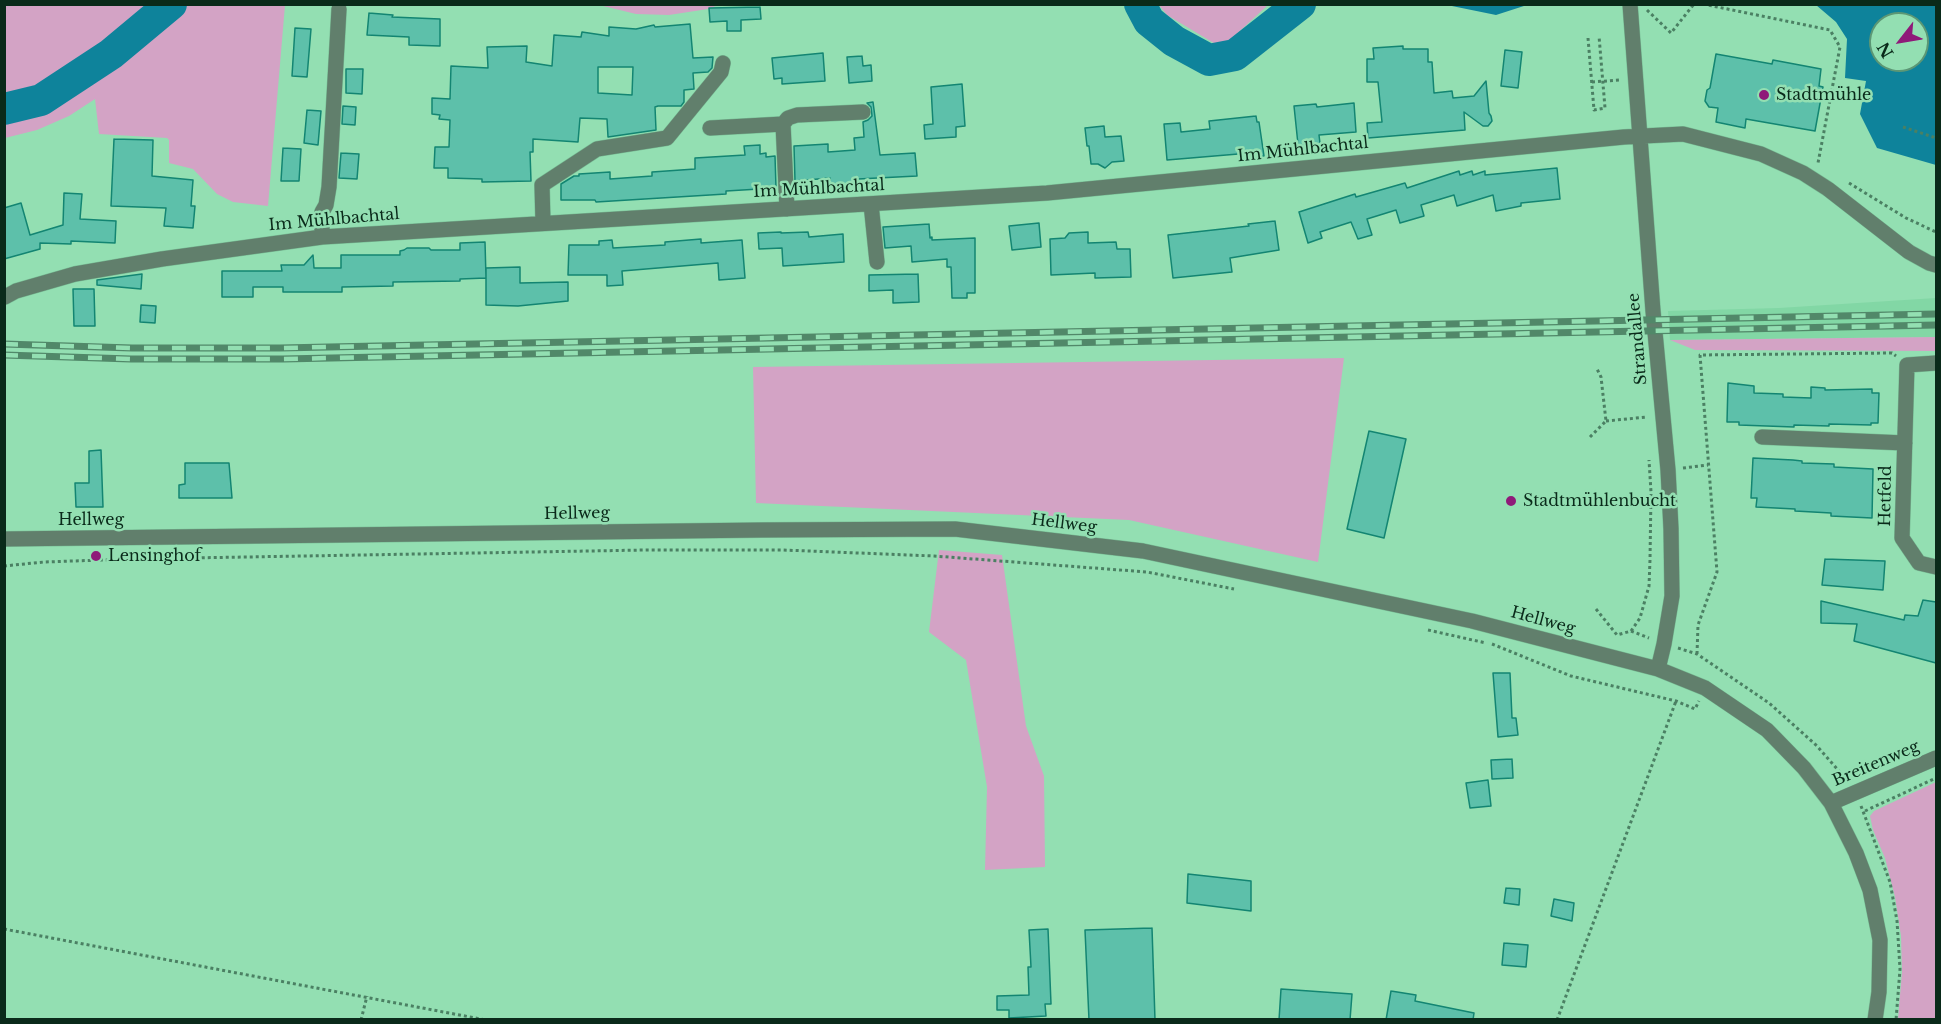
<!DOCTYPE html>
<html>
<head>
<meta charset="utf-8">
<style>
	body { margin:0 }
	#map { position:relative; width:1941px; height:1024px; overflow:hidden; background:#93dfb2; font-family:"Libre Baskerville",serif }
	canvas { display:block }
	.frame { position:absolute; inset:0; border:6px solid #0a2a1a; pointer-events:none }
	.north { position:absolute; left:1869px; top:12px; width:60px; height:60px; box-sizing:border-box; background:#93dfb2; border:2px solid #5c9775; border-radius:50%; rotate:239deg; font-size:16px; font-weight:700; line-height:24px; text-align:center; color:#0a2a1a }
	.north::after { content:''; display:block; margin:auto; width:21px; height:27px; background:#8f1a79; clip-path:polygon(50% 0,100% 100%,50% 72%,0 100%) }
</style>
</head>
<body>
<div id="map">
<canvas width="1941" height="1024"></canvas>
<div class="frame"></div>
<div class="north">N</div>
</div>
<script>
const ctx = document.querySelector('canvas').getContext('2d');
ctx.lineJoin = 'round';
function fillPath(path, color) {
  ctx.fillStyle = color;
  ctx.fill(path, 'evenodd');
}
function toPath(rows) {
  const path = new Path2D();
  for (const r of rows) {
    path.moveTo(r[0], r[1]);
    for (let i = 2; i < r.length; i += 2) path.lineTo(r[i], r[i + 1]);
  }
  return path;
}
function stroke(path, color, width, dash) {
  ctx.strokeStyle = color;
  ctx.lineWidth = width;
  ctx.lineCap = dash ? 'butt' : 'round';
  ctx.setLineDash(dash || []);
  ctx.stroke(path);
}
function drawText(font, color, halo, rows, align = 'center') {
  ctx.font = font + ' "Libre Baskerville",serif';
  ctx.lineWidth = 5;
  ctx.setLineDash([]);
  ctx.textBaseline = 'middle';
  ctx.strokeStyle = halo;
  ctx.fillStyle = color;
  for (const [text, x, y, turn = 0] of rows) {
    ctx.save();
    ctx.translate(x, y);
    ctx.rotate((+turn || 0) * Math.PI / 180);
    ctx.textAlign = isNaN(turn) ? turn : align;
    if (halo) ctx.strokeText(text, 0, 0);
    ctx.fillText(text, 0, 0);
    ctx.restore();
  }
}
const built = toPath([
	[1936,298,1936,337,1670,340,1668,311,1779,308]
]);
const green = toPath([
	[4,5,285,5,268,206,233,202,217,194,193,169,169,163,169,140,167,138,99,134,95,99,69,116,37,130,5,138],
	[599,5,718,5,708,9,669,15,636,14],
	[1159,5,1268,5,1228,42,1217,45,1167,15],
	[1936,337,1936,351,1695,350,1670,340],
	[1344,358,1318,562,1129,520,756,503,753,367],
	[939,550,1002,555,1026,726,1044,776,1045,867,985,870,987,787,966,660,929,632],
	[1936,782,1936,1019,1898,1019,1902,972,1901,936,1895,897,1885,858,1873,830,1870,816,1874,811]
]);
const water = toPath([
	[1447,5,1527,5,1496,15],
	[1816,5,1936,5,1936,165,1877,148,1860,114,1866,81,1845,78,1847,39,1836,22],
	[1881,24,1917,24,1917,60,1881,60]
]);
const river = toPath([
	[1140,4,1149,21,1174,41,1209,60,1235,55,1300,4],
	[4,109,41,100,111,54,171,4]
]);
const building = toPath([
	[760,7,761,19,741,20,741,31,727,31,727,21,710,22,709,8,760,7],
	[369,13,393,15,392,17,440,19,440,46,409,45,409,37,367,35,369,13],
	[690,24,693,58,713,57,712,68,708,72,693,73,694,89,684,90,684,102,681,106,658,106,655,107,656,130,608,137,607,119,580,118,578,142,533,139,533,152,530,152,531,181,482,182,482,179,448,178,448,168,434,168,435,147,449,147,450,120,439,119,440,115,432,114,432,98,450,99,451,66,488,68,487,47,527,46,526,62,552,66,554,35,581,37,582,32,609,36,609,27,636,29,654,25,655,27,690,24],
	[598,67,633,67,632,95,598,93,598,67],
	[295,28,311,29,307,77,292,76,295,28],
	[1403,46,1403,49,1428,49,1428,62,1432,62,1434,93,1452,91,1453,98,1474,96,1486,81,1489,113,1491,116,1492,121,1488,126,1483,126,1464,112,1465,130,1368,138,1367,123,1382,122,1378,82,1367,82,1367,59,1374,59,1373,48,1403,46],
	[1505,50,1522,52,1518,88,1501,86,1505,50],
	[823,53,825,81,782,84,782,78,774,79,772,58,823,53],
	[1716,54,1772,64,1773,60,1821,69,1819,86,1823,87,1815,131,1746,119,1745,128,1716,122,1718,108,1709,107,1705,101,1707,90,1710,88,1716,54],
	[862,56,863,66,871,65,872,81,849,83,847,57,862,56],
	[346,69,363,69,362,94,346,93,346,69],
	[962,84,965,126,956,127,956,137,925,139,924,125,933,124,931,87,962,84],
	[873,102,880,155,915,153,917,176,858,179,859,184,830,186,830,178,795,181,794,146,828,144,828,152,855,150,854,138,864,137,863,122,868,120,872,116,871,107,867,103,873,102],
	[1354,103,1356,132,1319,135,1321,152,1299,154,1294,106,1316,104,1317,107,1354,103],
	[343,106,356,107,355,125,342,124,343,106],
	[307,110,321,111,318,145,304,143,307,110],
	[1256,116,1257,122,1259,122,1264,156,1250,157,1250,153,1167,160,1164,124,1180,123,1181,132,1210,129,1209,121,1256,116],
	[1104,126,1105,137,1121,136,1124,161,1112,162,1105,168,1098,164,1091,164,1089,146,1087,146,1085,128,1104,126],
	[114,139,153,140,152,176,193,180,191,206,195,206,193,228,164,226,166,208,111,206,114,139],
	[760,145,760,154,766,153,766,157,775,156,776,188,726,191,726,194,596,202,595,200,561,200,561,184,574,176,579,176,579,174,610,172,610,179,652,176,652,172,695,169,695,158,745,155,744,146,760,145],
	[283,148,301,149,299,181,281,181,283,148],
	[341,153,359,154,357,179,339,178,341,153],
	[1557,168,1560,199,1521,203,1521,206,1496,211,1493,195,1457,206,1454,195,1421,205,1424,216,1400,223,1396,210,1367,219,1372,235,1358,239,1351,222,1320,232,1322,238,1308,243,1299,212,1355,194,1356,197,1405,183,1407,188,1459,171,1460,175,1472,171,1473,175,1485,171,1485,175,1557,168],
	[64,193,82,194,80,219,116,221,115,243,71,241,71,244,40,243,40,249,4,259,4,208,21,203,30,235,63,225,64,193],
	[1275,221,1279,250,1230,258,1232,272,1173,278,1168,235,1249,226,1248,224,1275,221],
	[1039,223,1041,247,1012,250,1009,226,1039,223],
	[929,224,930,238,932,237,932,240,975,238,975,293,967,293,967,298,952,298,951,267,947,267,947,259,912,262,911,246,885,248,883,227,929,224],
	[781,232,781,233,808,232,809,237,843,234,844,262,783,266,782,248,759,249,758,233,781,232],
	[1088,232,1088,243,1116,242,1117,249,1130,249,1131,277,1095,278,1095,273,1051,275,1050,239,1065,238,1069,233,1088,232],
	[701,239,701,243,742,240,745,278,719,280,718,263,622,271,623,285,607,286,607,275,568,275,569,245,599,245,599,241,612,240,613,248,665,245,665,242,701,239],
	[485,242,486,278,460,279,460,281,393,282,393,286,342,287,342,292,283,292,283,287,253,287,253,297,222,297,222,271,282,271,281,265,304,265,313,255,314,268,341,268,341,255,400,255,400,251,404,250,407,248,429,248,431,250,460,250,460,243,485,242],
	[520,267,520,283,568,282,568,301,518,306,486,305,486,268,520,267],
	[142,274,141,289,97,285,97,280,142,274],
	[918,274,919,302,893,303,893,290,869,291,869,275,918,274],
	[73,289,94,289,95,326,74,326,73,289],
	[141,305,156,306,155,323,140,322,141,305],
	[1728,383,1754,386,1754,393,1783,394,1783,397,1811,398,1811,387,1825,388,1825,390,1872,389,1872,393,1879,393,1878,423,1871,423,1871,425,1829,424,1829,426,1794,425,1794,427,1739,425,1739,422,1727,422,1728,383],
	[1369,431,1406,439,1384,538,1347,529,1369,431],
	[101,450,103,507,76,507,75,483,89,483,89,451,101,450],
	[1753,458,1793,460,1802,461,1802,463,1834,464,1834,467,1873,469,1872,518,1831,516,1831,513,1795,511,1795,509,1756,507,1757,498,1751,498,1753,458],
	[185,463,229,463,232,498,179,498,179,485,185,484,185,463],
	[1825,559,1885,561,1883,590,1822,585,1825,559],
	[1923,600,1936,602,1936,663,1854,641,1857,624,1821,623,1821,601,1904,620,1905,615,1918,616,1923,600],
	[1493,673,1510,673,1512,718,1516,718,1518,735,1498,737,1493,673],
	[1512,759,1513,778,1492,779,1491,760,1512,759],
	[1488,780,1491,806,1470,808,1466,783,1488,780],
	[1188,874,1251,881,1251,911,1187,903,1188,874],
	[1506,888,1520,889,1519,905,1504,903,1506,888],
	[1554,899,1574,903,1572,921,1551,916,1554,899],
	[1152,928,1155,1020,1089,1020,1085,930,1152,928],
	[1048,929,1051,1004,1045,1004,1046,1016,1009,1018,1009,1010,997,1010,997,996,1029,995,1028,967,1031,967,1029,930,1048,929],
	[1504,943,1528,945,1526,967,1502,965,1504,943],
	[1281,989,1352,994,1350,1020,1279,1020,1281,989],
	[1391,991,1416,995,1415,1001,1474,1013,1473,1020,1386,1020,1391,991]
]);
const path = toPath([
	[1703,4,1830,30,1840,47,1818,163],
	[1647,10,1671,33,1694,4],
	[1588,38,1594,110,1605,108,1599,36],
	[1592,82,1620,80],
	[1903,127,1936,138],
	[1849,183,1906,218,1936,232],
	[1606,421,1647,417],
	[1590,437,1606,421,1601,377,1597,369],
	[1683,468,1708,465],
	[4,566,44,562,132,559,646,550,783,550,934,556,1147,572,1234,589],
	[1596,609,1617,635,1631,631,1640,618,1649,586,1650,560,1651,492,1649,460],
	[1428,630,1486,643],
	[1631,631,1649,638],
	[1492,644,1571,676,1676,701,1695,709,1699,701],
	[1678,648,1697,654,1769,703,1817,746,1846,779],
	[1697,654,1698,625,1717,572,1700,355,1892,353,1896,356],
	[1861,806,1890,882,1897,921,1900,969,1896,1020],
	[1865,811,1936,778],
	[4,929,486,1020],
	[361,1020,367,996],
	[1557,1020,1676,701]
]);
const minor = toPath([
	[1630,4,1653,311,1668,470,1671,529,1672,596,1664,644,1658,669],
	[710,128,783,124],
	[871,204,877,262],
	[787,209,783,124,788,118,797,115,863,112],
	[543,223,542,185,597,149,667,138,721,72,723,63],
	[322,237,322,212,326,205,329,187,339,9],
	[5,297,16,291,75,274,162,259,322,237,1047,193,1624,137,1683,134,1761,154,1803,173,1828,189,1909,252,1929,263,1936,265],
	[1936,363,1907,365,1902,538,1919,563,1936,567],
	[1762,437,1905,443],
	[4,539,762,530,955,529,1143,551,1472,621,1658,669,1705,688,1767,730,1804,768,1831,803,1856,853,1870,890,1880,940,1879,992,1875,1020],
	[1831,803,1936,758]
]);
const rail = toPath([
	[4,344,132,348,280,348,1936,314],
	[4,355,131,359,283,359,1936,325]
]);
const markers = [
	[1764,95,6,"#8f1a79"],
	[1511,501,6,"#8f1a79"],
	[96,556,6,"#8f1a79"]
];
const poiNames = [
	["Stadtmühle",1776,95],
	["Stadtmühlenbucht",1523,501],
	["Lensinghof",108,556]
];
const streetNames = [
	["Im Mühlbachtal",1303,150,-6],
	["Im Mühlbachtal",819,189,-3],
	["Im Mühlbachtal",334,220,-5],
	["Strandallee",1638,339,-95],
	["Hetfeld",1886,496,-89],
	["Hellweg",577,514,-1],
	["Hellweg",91,520],
	["Hellweg",1064,524,7],
	["Hellweg",1543,621,15],
	["Breitenweg",1876,764,-23]
];
fillPath(built, '#82d7a5');
fillPath(green, '#d3a3c5');
fillPath(water, '#0e839b');
stroke(river, '#0e839b', 32);
fillPath(building, '#5dc0aa');
stroke(building, '#138572', 1.5);
stroke(minor, '#78bb94', 16);
stroke(path, '#4b8063', 3, [3, 3]);
stroke(minor, '#617f6c', 15);
stroke(rail, '#518869', 7);
stroke(rail, '#93dfb2', 4.5, [14]);
for (const [x, y, r, color] of markers) {
  const dot = new Path2D();
  dot.arc(x, y, r, 0, 2 * Math.PI);
  ctx.fillStyle = color;
  ctx.fill(dot);
  stroke(dot, '#93dfb2', 2);
}
drawText('16px', '#0a2a1a', '#93dfb2', poiNames, 'left');
drawText('16px', '#0a2a1a', '#93dfb2', streetNames);
</script>
</body>
</html>
